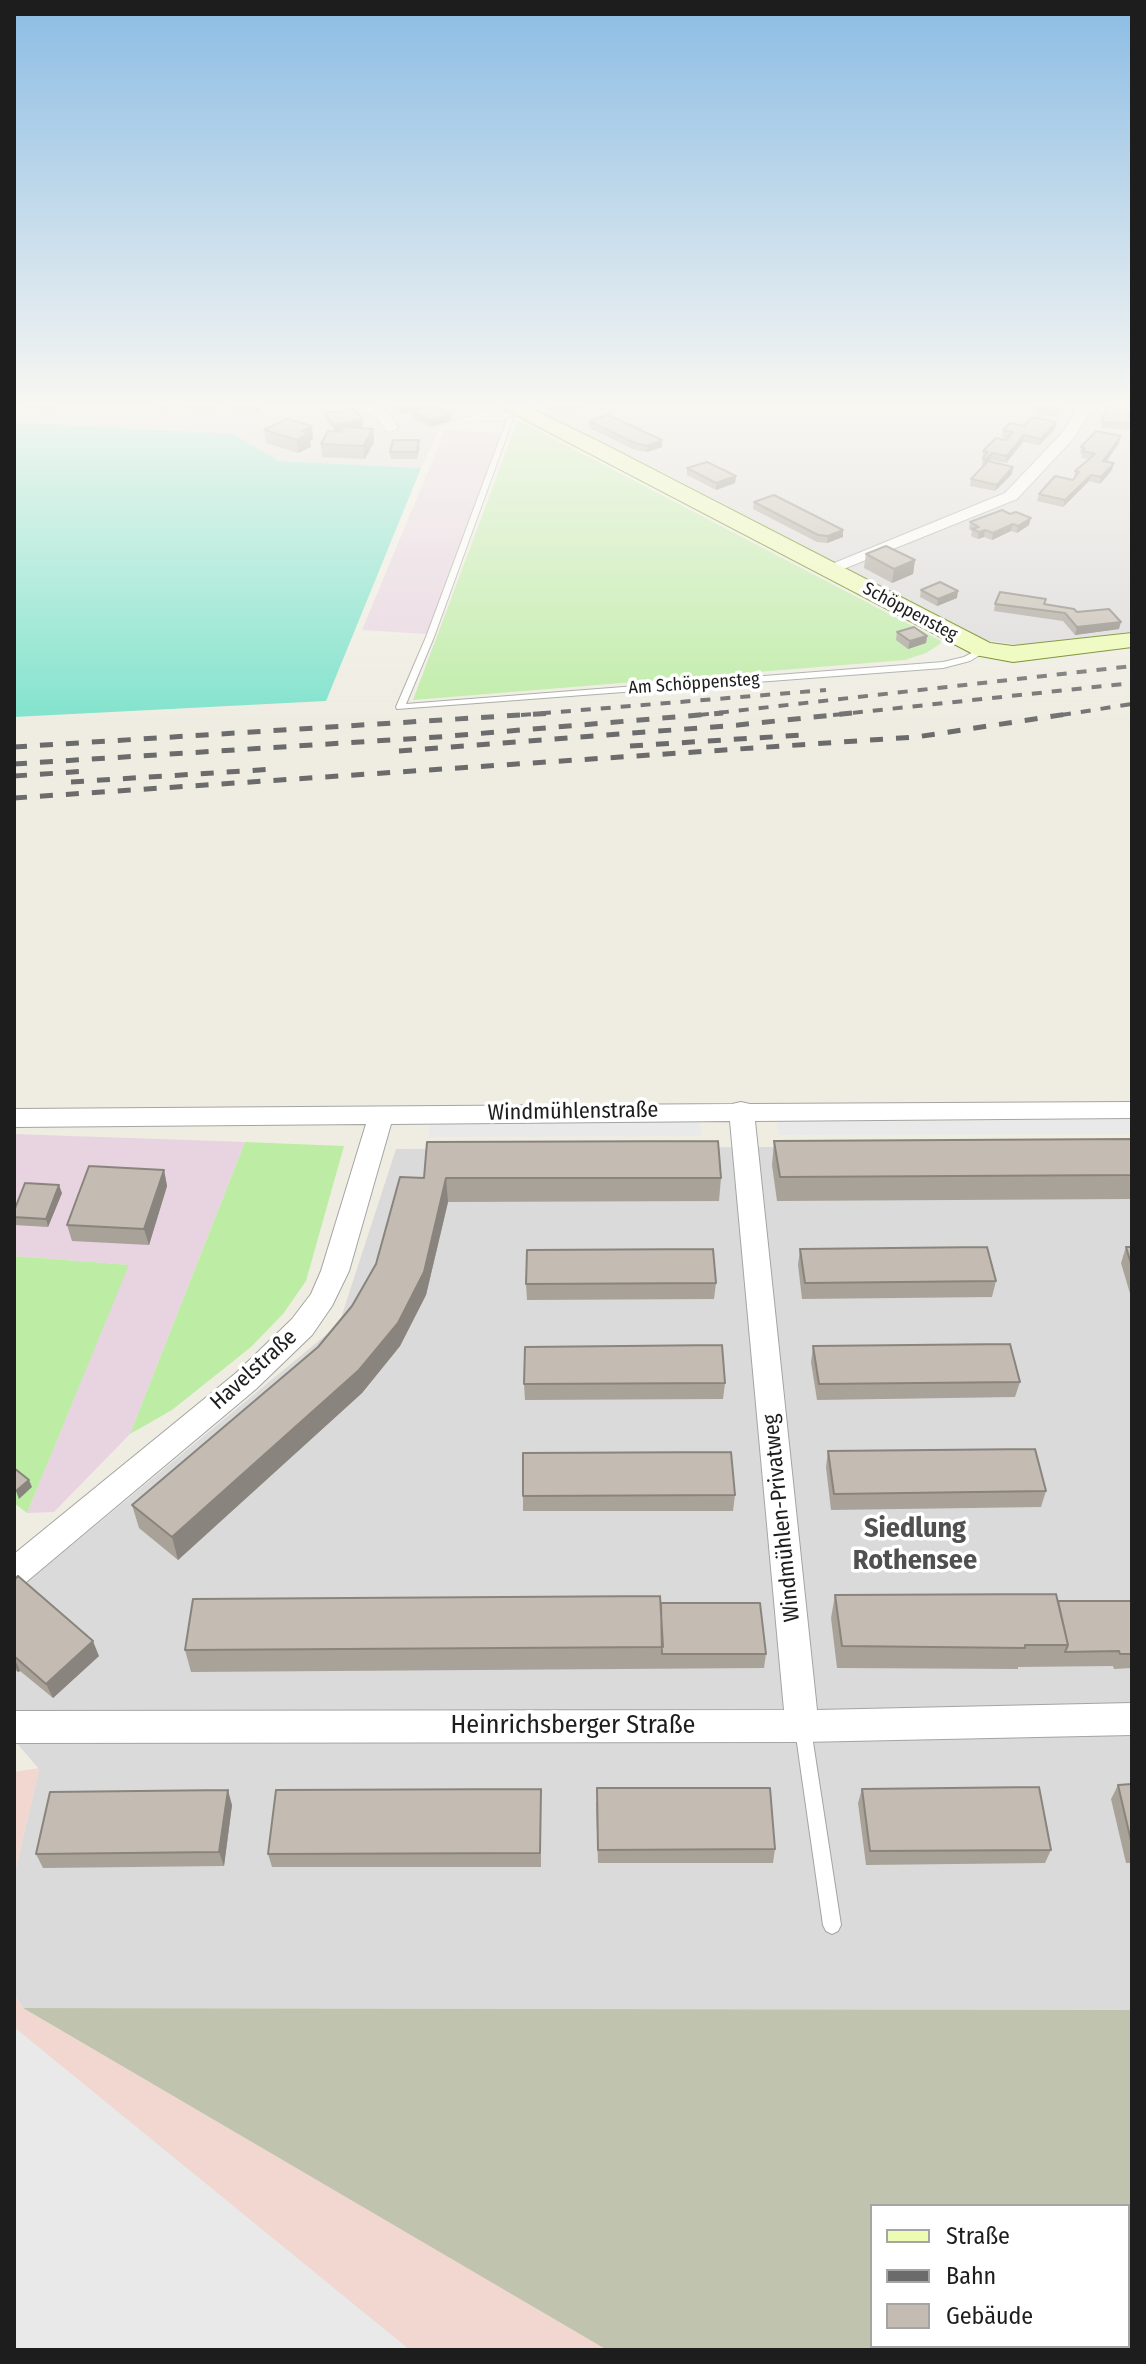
<!DOCTYPE html>
<html>
<head>
<meta charset="utf-8">
<style>
	body { margin:0 }
	#map { position:relative; width:1146px; height:2364px; overflow:hidden; background:#efede2; font-family:"Fira Sans Condensed",sans-serif }
	canvas { display:block }
	.frame { position:absolute; inset:0; border:16px solid #1d1d1d; pointer-events:none }
	.legend { position:absolute; left:870px; top:2204px; width:260px; height:144px; box-sizing:border-box; background:#fff; border:2px solid #a5a5a5; margin:0; padding:10px 14px; list-style:none; font-size:24px; color:#1d1d1d }
	.legend li { display:flex; align-items:center; gap:16px; height:40px }
	.legend b { width:40px; border:2px solid #a5a5a5 }
</style>
</head>
<body>
<div id="map">
<canvas width="1146" height="2364"></canvas>
<div class="frame"></div>
<ul class="legend">
<li><b style="height:10px;background:#edfcb3"></b>Straße</li>
<li><b style="height:10px;background:#6b6b6b"></b>Bahn</li>
<li><b style="height:22px;background:#c4bcb2"></b>Gebäude</li>
</ul>
</div>
<script>
const ctx = document.querySelector('canvas').getContext('2d');
ctx.lineJoin = 'round';
function fillPath(path, color) {
  ctx.fillStyle = color;
  ctx.fill(path, 'evenodd');
}
function toPath(rows) {
  const path = new Path2D();
  for (const r of rows) {
    path.moveTo(r[0], r[1]);
    for (let i = 2; i < r.length; i += 2) path.lineTo(r[i], r[i + 1]);
  }
  return path;
}
function stroke(path, color, width, dash) {
  ctx.strokeStyle = color;
  ctx.lineWidth = width;
  ctx.lineCap = dash ? 'butt' : 'round';
  ctx.setLineDash(dash || []);
  ctx.stroke(path);
}
function drawText(font, color, halo, rows, align = 'center') {
  ctx.font = font + ' "Fira Sans Condensed",sans-serif';
  ctx.lineWidth = 7;
  ctx.setLineDash([]);
  ctx.textBaseline = 'middle';
  ctx.strokeStyle = halo;
  ctx.fillStyle = color;
  for (const [text, x, y, turn = 0] of rows) {
    ctx.save();
    ctx.translate(x, y);
    ctx.rotate((+turn || 0) * Math.PI / 180);
    ctx.textAlign = isNaN(turn) ? turn : align;
    if (halo) ctx.strokeText(text, 0, 0);
    ctx.fillText(text, 0, 0);
    ctx.restore();
  }
}
const residential = toPath([
	[14,404,505,404,440,428,421,468,279,461,233,434,14,422],
	[525,404,1132,404,1132,634,1026,646,984,640,674,478],
	[1132,1145,1132,2010,23,2008,14,1994,14,1876,39,1769,14,1740,14,1593,339,1324,396,1149]
]);
const commercial = toPath([
	[39,1768,39,1769,14,1876,14,1772],
	[14,1994,23,2008,607,2350,14,2350]
]);
const industrial = toPath([
	[445,430,502,433,427,634,362,630],
	[14,1134,245,1142,130,1434,54,1512,27,1513,128,1265,14,1256]
]);
const construction = toPath([
	[23,2008,1132,2010,1132,2350,607,2350],
	[872,2206,1128,2206,1128,2346,872,2346]
]);
const grass = toPath([
	[518,420,941,641,940,644,926,653,905,660,413,700],
	[245,1142,344,1146,306,1281,283,1314,251,1347,172,1410,130,1434],
	[14,1256,129,1265,27,1513,14,1503]
]);
const pitch = toPath([
	[14,422,233,434,279,461,421,468,326,701,14,717]
]);
const parking = toPath([
	[1132,1119,1132,1134,779,1135,777,1122],
	[699,1120,702,1136,428,1137,430,1121],
	[14,2027,410,2350,14,2350]
]);
const lane = toPath([
	[510,417,513,419,434,637,406,704,943,662,964,657,981,648,988,650,970,661,943,668,397,709,396,707,426,637,507,419,510,417],
	[803,1722,809,1724,811,1729,841,1925,838,1931,832,1934,826,1931,823,1925,795,1729,797,1724,803,1722]
]);
const street = toPath([
	[351,404,370,404,388,413,398,428,391,432,386,431,378,419,351,404],
	[1076,404,1090,404,1087,417,1073,439,1017,499,836,572,830,573,822,568,1005,493,1062,433,1073,417,1076,404],
	[741,1102,750,1104,1132,1102,1132,1118,755,1121,817,1710,1132,1703,1132,1735,802,1742,14,1743,14,1711,784,1710,730,1121,391,1124,349,1271,332,1306,312,1335,256,1389,25,1583,14,1587,14,1554,236,1373,292,1319,311,1294,321,1271,366,1124,14,1127,14,1109,732,1104,741,1102]
]);
const secondary = toPath([
	[495,404,522,404,604,444,990,643,1013,646,1132,633,1132,647,1013,662,975,655,495,404]
]);
const railFar1 = toPath([
	[521,715,826,690],
	[699,715,1132,666],
	[833,715,1132,683],
	[1061,715,1132,704]
]);
const rail = toPath([
	[630,746,802,735],
	[14,747,552,713],
	[399,751,738,725,852,713],
	[14,764,438,737,723,713],
	[14,776,88,771],
	[71,782,275,769],
	[14,798,916,737,1074,713]
]);
const wall = toPath([
	[22,404,58,404,53,411,23,409],
	[125,404,172,404,167,411,158,411,158,407],
	[180,404,219,404,214,413,189,412,188,408,181,408],
	[229,404,263,404,258,412,229,411],
	[380,404,431,404,431,405,402,414],
	[539,404,595,404,566,411,556,412],
	[1036,404,1062,404,1060,417,1034,414],
	[1107,404,1132,406,1132,430,1101,428],
	[412,411,450,421,431,427,412,418],
	[325,413,363,420,363,427,357,428,373,429,374,442,365,459,322,457,321,444,342,430,335,431,326,420],
	[589,421,662,447,647,452,635,450,589,428],
	[1056,422,1055,429,1039,445,1023,442,1006,463,991,460,990,462,1012,474,995,491,970,486,971,479,983,466,982,465,983,451,1007,438,1002,437,1003,430,1024,426],
	[264,430,313,439,310,441,311,447,298,453,266,443],
	[1119,443,1106,461,1112,470,1100,484,1089,481,1063,507,1037,501,1039,494,1074,478,1075,471,1089,459,1081,458,1082,454,1080,454,1081,447],
	[420,447,417,459,391,459,390,452],
	[687,468,736,476,735,483,716,490,687,475],
	[754,502,843,530,843,537,827,543,817,542,753,509],
	[1002,510,1029,525,1017,533,1011,531,992,540,984,537,978,539,971,536,972,531,969,529,970,522],
	[866,554,915,560,913,574,892,583,864,568],
	[921,590,957,598,937,606,920,597],
	[1046,599,1045,604,1077,612,1119,629,1075,635,1063,621,994,611,995,604],
	[897,632,927,636,926,643,908,649,896,640],
	[1132,1139,1132,1199,777,1201,772,1165,774,1141],
	[164,1170,167,1186,149,1245,72,1241,67,1225],
	[424,1178,721,1178,719,1201,448,1202,426,1295,400,1346,362,1393,178,1560,139,1528,132,1505,318,1347,352,1306],
	[62,1193,48,1227,14,1225,14,1211],
	[1126,1247,1132,1247,1132,1297,1131,1297,1121,1263],
	[800,1249,996,1281,992,1297,802,1299,798,1265],
	[716,1283,714,1299,527,1300,526,1284],
	[813,1346,1020,1382,1015,1397,817,1400,811,1362],
	[725,1383,723,1399,525,1400,524,1384],
	[828,1451,1046,1491,1041,1507,831,1510,826,1467],
	[735,1495,733,1511,523,1511,523,1496],
	[14,1580,99,1656,53,1698,20,1671,18,1672,14,1669],
	[835,1595,1058,1601,1132,1601,1132,1668,1114,1669,1113,1666,1018,1667,1018,1669,837,1668,831,1618],
	[661,1603,766,1654,764,1668,191,1672,185,1650],
	[1132,1784,1132,1863,1126,1863,1111,1799,1118,1785],
	[541,1789,541,1867,272,1867,268,1854],
	[862,1789,1051,1850,1045,1863,866,1865,858,1803],
	[596,1802,775,1849,773,1863,598,1863],
	[232,1805,224,1866,43,1868,36,1854]
]);
const shadedWall = toPath([
	[52,404,58,404,53,411],
	[166,404,172,404,167,411,166,405],
	[212,404,219,404,214,413],
	[258,404,263,404,258,412,257,406],
	[310,404,321,404,310,408],
	[402,404,431,404,431,405,402,414],
	[568,404,595,404,566,411,566,405],
	[450,415,450,421,431,427,431,421],
	[363,420,363,427,335,431,334,425],
	[1056,422,1055,429,1039,445,1041,439],
	[312,426,313,439,310,441,311,447,298,453,297,440,302,431],
	[373,429,374,442,365,459,363,446],
	[1024,435,1023,442,1006,463,1007,456],
	[1121,436,1119,443,1102,468,1103,461],
	[662,440,662,447,647,452,647,446],
	[992,453,991,460,984,467,985,460],
	[1114,463,1112,470,1100,484,1101,477],
	[1013,467,1012,474,995,491,997,485],
	[1091,475,1089,481,1063,507,1065,500],
	[736,476,735,483,716,490,716,483],
	[1031,518,1029,525,1017,533,1018,526],
	[1013,524,1011,531,992,540,993,533],
	[843,530,843,537,827,543,828,536],
	[985,530,984,537,978,539,979,532],
	[915,560,913,574,892,583,894,569],
	[958,591,957,598,937,606,938,599],
	[1121,622,1119,629,1075,635,1077,627],
	[927,636,926,643,908,649,910,641],
	[164,1170,167,1186,149,1245,144,1229],
	[446,1178,448,1202,426,1295,400,1346,362,1393,178,1560,172,1537,359,1370],
	[59,1185,62,1193,48,1227,46,1219],
	[29,1480,32,1487,19,1499,16,1491],
	[93,1641,99,1656,53,1698,46,1684],
	[14,1657,20,1671,18,1672,14,1663],
	[228,1790,232,1805,224,1866,219,1852]
]);
const building = toPath([
	[230,404,258,404,257,406,230,404],
	[1036,404,1062,404,1061,410,1035,407,1036,404],
	[1107,404,1127,404,1127,405,1132,406,1132,414,1128,414,1128,416,1132,417,1132,423,1102,422,1107,404],
	[431,405,450,415,431,421,412,411,431,405],
	[354,409,363,420,334,425,325,413,354,409],
	[608,415,662,440,647,446,635,443,589,421,608,415],
	[1032,417,1056,422,1041,439,1024,435,1007,456,992,453,985,460,983,458,988,452,983,451,996,438,1006,440,1013,432,1003,430,1010,423,1024,426,1032,417],
	[287,419,312,426,302,431,309,434,297,440,264,430,287,419],
	[344,427,373,429,363,446,321,444,328,431,341,432,344,427],
	[1096,431,1121,436,1103,461,1114,463,1101,477,1091,475,1065,500,1039,494,1055,476,1073,480,1079,472,1075,471,1095,454,1083,451,1085,448,1081,447,1096,431],
	[393,440,419,440,417,452,390,452,393,440],
	[988,461,1013,467,997,485,971,479,988,461],
	[707,462,736,476,716,483,687,468,707,462],
	[774,495,843,530,828,536,818,535,754,502,774,495],
	[1002,510,1010,514,1016,512,1031,518,1018,526,1013,524,993,533,985,530,979,532,972,529,979,527,970,522,1002,510],
	[886,546,915,560,894,569,866,554,886,546],
	[940,582,958,591,938,599,921,590,940,582],
	[1000,592,1046,599,1044,604,1074,609,1077,612,1109,609,1121,622,1077,627,1065,613,995,604,1000,592],
	[914,627,927,636,910,641,897,632,914,627],
	[1132,1139,1132,1175,780,1177,774,1141,1132,1139],
	[718,1141,721,1178,446,1178,424,1272,398,1323,359,1370,172,1537,132,1505,318,1347,352,1306,376,1264,400,1177,424,1178,427,1142,718,1141],
	[89,1166,164,1170,144,1229,67,1225,89,1166],
	[25,1183,59,1185,46,1219,14,1217,14,1211,25,1183],
	[987,1247,996,1281,805,1283,800,1249,987,1247],
	[1126,1247,1132,1247,1132,1267,1126,1247],
	[713,1249,716,1283,526,1284,527,1250,713,1249],
	[1010,1344,1020,1382,819,1384,813,1346,1010,1344],
	[722,1345,725,1383,524,1384,525,1347,722,1345],
	[1035,1449,1046,1491,834,1494,828,1451,1035,1449],
	[731,1452,735,1495,523,1496,523,1453,731,1452],
	[14,1468,29,1480,16,1491,14,1490,14,1468],
	[18,1576,93,1641,46,1684,14,1656,14,1580,18,1576],
	[1056,1594,1068,1645,1025,1645,1025,1648,842,1646,835,1595,1056,1594],
	[660,1596,663,1647,185,1650,193,1599,660,1596],
	[1058,1601,1132,1601,1132,1654,1120,1654,1119,1651,1065,1652,1068,1645,1058,1601],
	[661,1603,760,1603,766,1654,662,1654,661,1603],
	[1132,1784,1132,1845,1118,1785,1132,1784],
	[1039,1787,1051,1850,870,1851,862,1789,1039,1787],
	[597,1788,770,1788,775,1849,598,1850,597,1788],
	[541,1789,540,1853,268,1854,276,1790,541,1789],
	[228,1790,219,1852,36,1854,50,1792,228,1790]
]);
const farStreetnames = [
	["Schöppensteg",910,612,28],
	["Am Schöppensteg",694,684,-4]
];
const streetNames = [
	["Windmühlenstraße",573,1112,-1],
	["Havelstraße",254,1370,-42],
	["Windmühlen-Privatweg",782,1518,-96]
];
const nearStreetnames = [
	["Heinrichsberger Straße",573,1726]
];
const nearNeighbourhoodnames = [
	["Siedlung",915,1529],
	["Rothensee",915,1561]
];
fillPath(residential, '#dbdada');
fillPath(commercial, '#f1d7d0');
fillPath(industrial, '#e8d4e1');
fillPath(construction, '#c0c4ae');
fillPath(grass, '#bdeca5');
fillPath(pitch, '#7ce2cb');
fillPath(parking, '#e9e9e9');
stroke(lane, '#a4a4a4', 2);
stroke(street, '#a4a4a4', 2);
stroke(secondary, '#597800', 2);
fillPath(lane, '#fff');
fillPath(street, '#fff');
fillPath(secondary, '#edfcb3');
stroke(railFar1, '#6b6b6b', 4, [10, 10]);
stroke(rail, '#6b6b6b', 5, [13, 13]);
fillPath(wall, '#a9a299');
fillPath(shadedWall, '#89847d');
fillPath(building, '#c4bcb2');
stroke(building, '#89847d', 2);
const sky = ctx.createLinearGradient(0, 0, 0, 735);
sky.addColorStop(0, '#8bbce4');
sky.addColorStop(0.55, '#f8f7f2');
sky.addColorStop(1, '#f8f7f200');
ctx.fillStyle = sky;
ctx.fillRect(0, 0, 1146, 735);
drawText('18px', '#1d1d1d', '#fff', farStreetnames);
drawText('22px', '#1d1d1d', '#fff', streetNames);
drawText('26px', '#1d1d1d', '#fff', nearStreetnames);
drawText('bold 28px', '#505050', '#fff', nearNeighbourhoodnames);
</script>
</body>
</html>
